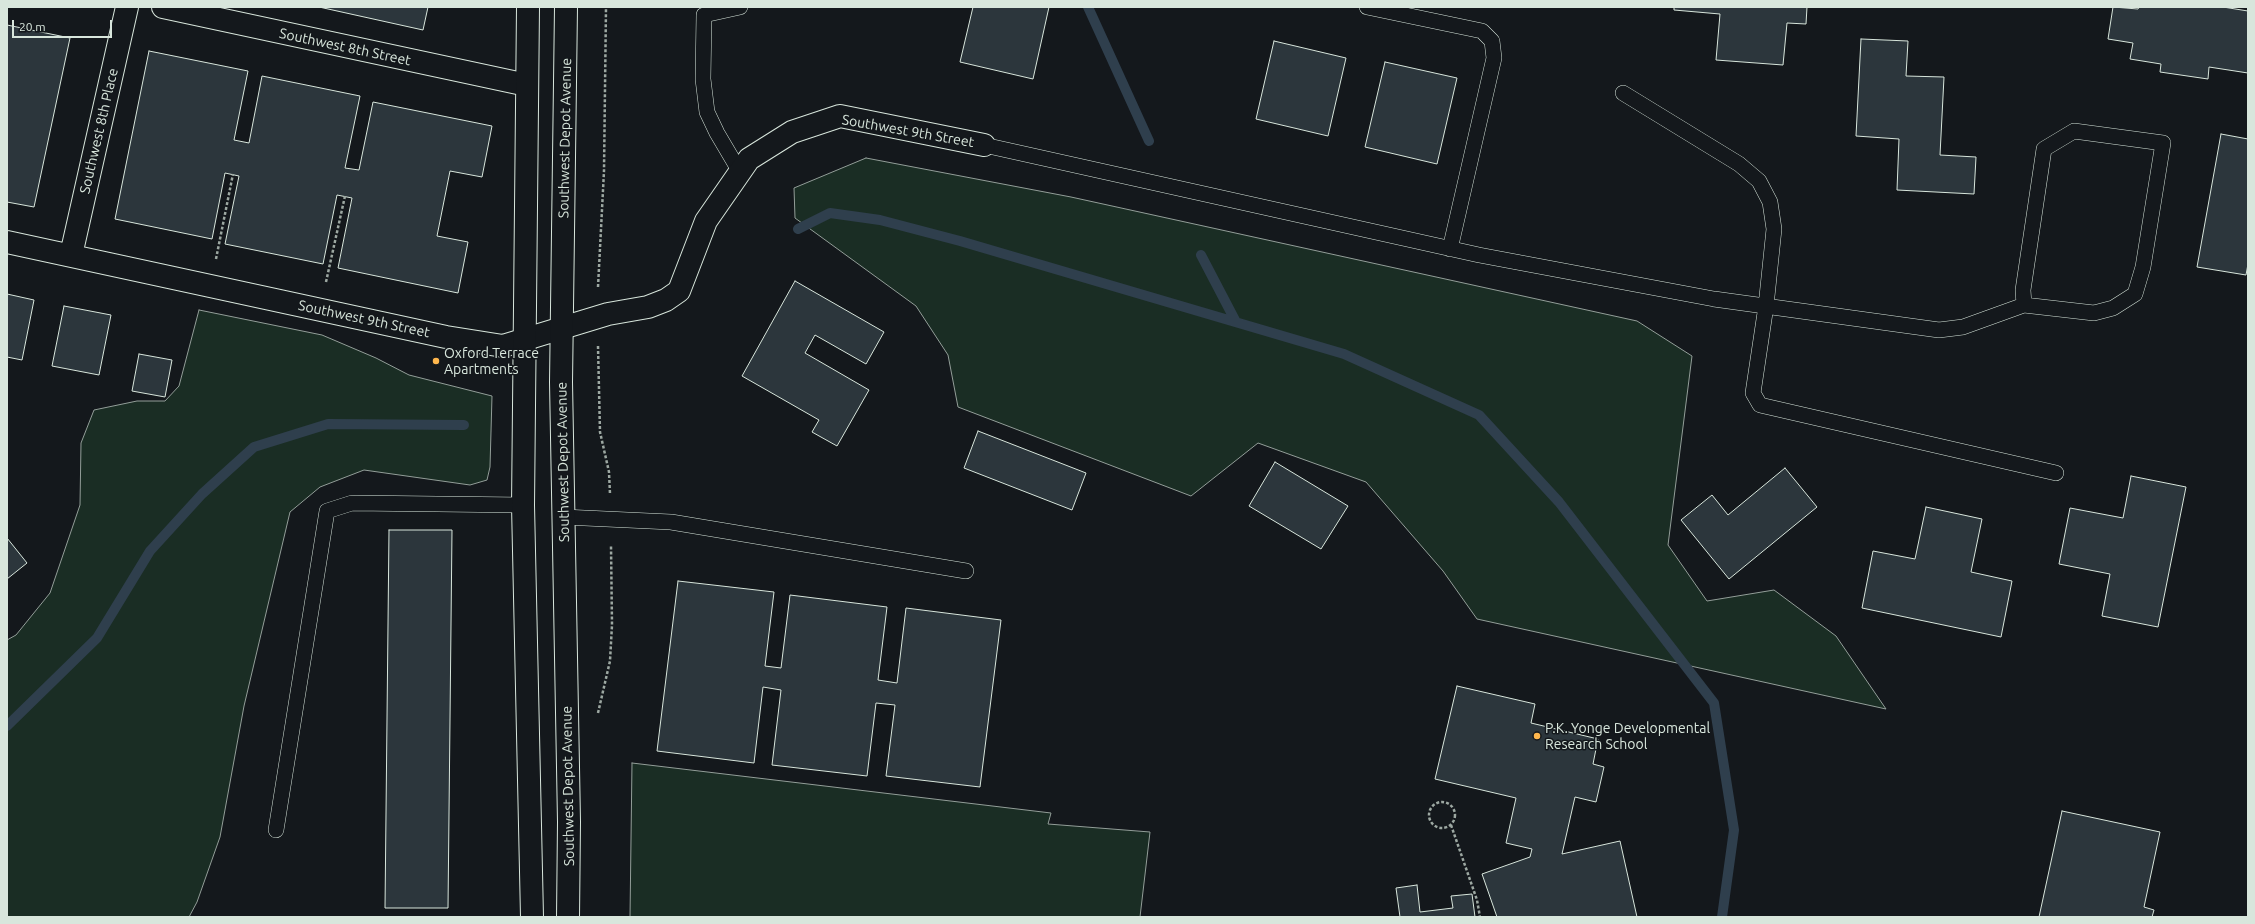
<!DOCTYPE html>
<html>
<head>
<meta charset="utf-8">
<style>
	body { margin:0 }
	#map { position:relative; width:2255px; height:924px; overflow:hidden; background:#14181c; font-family:Ubuntu,sans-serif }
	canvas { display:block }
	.frame { position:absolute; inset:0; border:8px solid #d8e6dc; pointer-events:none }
	.scale { position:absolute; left:12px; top:20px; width:100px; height:18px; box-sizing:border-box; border:2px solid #d8e6dc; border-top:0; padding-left:5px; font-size:12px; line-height:14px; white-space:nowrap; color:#d8e6dc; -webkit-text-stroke:3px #14181c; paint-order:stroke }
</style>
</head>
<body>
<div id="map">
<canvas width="2255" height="924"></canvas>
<div class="frame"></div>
<div class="scale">20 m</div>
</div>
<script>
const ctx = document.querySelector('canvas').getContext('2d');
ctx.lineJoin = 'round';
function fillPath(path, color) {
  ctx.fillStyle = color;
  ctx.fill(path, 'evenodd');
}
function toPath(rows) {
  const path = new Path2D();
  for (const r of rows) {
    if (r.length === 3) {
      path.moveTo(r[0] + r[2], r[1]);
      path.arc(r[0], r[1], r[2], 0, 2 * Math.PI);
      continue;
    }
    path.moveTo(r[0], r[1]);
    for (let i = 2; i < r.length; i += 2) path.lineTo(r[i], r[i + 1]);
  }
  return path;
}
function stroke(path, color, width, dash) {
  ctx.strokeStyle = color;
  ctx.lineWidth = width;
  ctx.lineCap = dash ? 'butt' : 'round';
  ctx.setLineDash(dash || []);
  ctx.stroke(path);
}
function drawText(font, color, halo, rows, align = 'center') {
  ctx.font = font + ' Ubuntu,sans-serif';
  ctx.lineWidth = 3;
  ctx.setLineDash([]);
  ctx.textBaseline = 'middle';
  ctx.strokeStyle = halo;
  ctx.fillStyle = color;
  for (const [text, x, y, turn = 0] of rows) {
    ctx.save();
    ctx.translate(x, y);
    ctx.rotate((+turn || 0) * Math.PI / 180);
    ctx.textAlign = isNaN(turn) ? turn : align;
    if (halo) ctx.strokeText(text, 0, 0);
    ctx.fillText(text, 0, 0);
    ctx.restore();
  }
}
const green = toPath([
	[866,158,1071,197,1637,321,1692,356,1668,545,1707,601,1774,590,1836,636,1886,709,1477,619,1443,571,1366,482,1258,443,1191,496,958,407,948,355,916,306,795,218,794,188,866,158],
	[199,310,322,335,376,358,409,375,492,396,490,467,487,480,470,485,364,470,320,487,290,512,244,706,220,837,197,902,189,917,7,917,7,640,16,635,50,593,80,505,81,443,94,410,137,401,165,401,179,386,199,310],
	[632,763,1051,813,1048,824,1150,832,1140,917,630,917,632,763]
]);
const stream = toPath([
	[1088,7,1149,141],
	[798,229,830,213,880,220,960,241,1344,354,1479,415,1559,502,1714,703,1734,830,1722,917],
	[1201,255,1236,322],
	[7,726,97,638,150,551,202,494,254,447,328,424,464,425]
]);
const building = toPath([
	[319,7,428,7,423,30,319,7],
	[973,7,1049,7,1033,79,960,62,973,7],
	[1674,7,1807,7,1806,24,1787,23,1783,65,1716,60,1720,14,1674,10,1674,7],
	[2113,7,2138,9,2139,7,2223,7,2248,11,2248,73,2209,67,2208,79,2160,72,2161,64,2130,59,2133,43,2108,39,2113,7],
	[7,25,70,38,34,207,7,202,7,25],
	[1861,39,1908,41,1906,76,1944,77,1940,155,1976,157,1974,194,1897,190,1899,139,1856,136,1861,39],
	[1274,41,1346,58,1328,136,1256,119,1274,41],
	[149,51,248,71,234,140,249,143,262,76,360,96,345,168,359,170,373,102,492,126,482,177,450,171,437,236,468,242,458,293,338,268,352,198,337,195,323,264,225,244,239,176,225,173,212,239,115,219,149,51],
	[1385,62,1457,78,1437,164,1365,147,1385,62],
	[2221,134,2248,139,2248,264,2246,275,2197,267,2221,134],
	[795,281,884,332,866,364,815,335,805,353,869,390,837,446,812,432,819,420,742,376,795,281],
	[7,294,34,300,22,360,7,357,7,294],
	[64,306,111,315,99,375,52,366,64,306],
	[139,354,172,360,165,397,132,391,139,354],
	[978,431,1086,473,1072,510,964,468,978,431],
	[1275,462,1348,506,1321,549,1249,506,1275,462],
	[1785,468,1817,507,1729,579,1681,520,1712,495,1728,515,1785,468],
	[2131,476,2186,487,2158,627,2102,616,2110,574,2059,564,2070,508,2123,518,2131,476],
	[1926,507,1982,519,1971,572,2012,581,2001,637,1862,608,1873,551,1915,559,1926,507],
	[389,530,452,530,448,908,385,908,389,530],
	[7,538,27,563,7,579,7,538],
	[678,581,774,592,765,666,781,668,790,595,887,607,878,680,897,683,906,608,1001,620,980,787,886,776,895,705,876,703,867,776,772,765,781,690,763,687,754,763,657,751,678,581],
	[1457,686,1535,704,1531,723,1598,739,1593,764,1604,767,1596,802,1575,797,1562,854,1620,841,1637,917,1497,917,1482,874,1530,857,1532,849,1506,843,1516,798,1435,779,1457,686],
	[2062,811,2160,832,2144,907,2154,910,2152,917,2039,917,2062,811],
	[1417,885,1420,912,1453,908,1451,896,1472,894,1475,917,1400,917,1396,888,1417,885]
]);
const path = toPath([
	[216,259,233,174],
	[326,282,345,196],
	[598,287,604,171,606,7],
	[598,346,600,432,609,472,610,494],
	[598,713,610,661,612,625,611,545],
	[1442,815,13],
	[1451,825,1477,900,1480,917]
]);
const lane = toPath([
	[1367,7,1482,31,1492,41,1494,58,1450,249],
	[1623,93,1739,164,1759,181,1770,202,1774,229,1766,306,1753,393,1760,405,2056,473],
	[984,145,1479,255,1714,299,1939,330,1963,327,2024,305,2094,313,2113,308,2135,294,2143,267,2163,143,2074,131,2044,149,2023,290,2024,305],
	[740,172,717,133,707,112,703,79,704,15,740,7],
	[563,517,671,522,966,571],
	[276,830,327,511,352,503,523,505]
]);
const street = toPath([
	[163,7,527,85],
	[7,242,446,337,503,346,608,314,648,307,666,300,679,291,706,221,749,159,792,132,840,116,984,145],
	[71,255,127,7]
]);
const secondary = toPath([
	[528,7,523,505,532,917],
	[566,7,561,382,569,822,568,917]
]);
const markers = [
	[436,361,4,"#ffb74d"],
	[1537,736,4,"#ffb74d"]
];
const streetNames = [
	["Southwest 8th Street",345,47,12],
	["Southwest 8th Place",99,131,-77],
	["Southwest 9th Street",908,131,10],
	["Southwest Depot Avenue",565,138,-89],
	["Southwest 9th Street",364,319,12],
	["Southwest Depot Avenue",563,462,-91],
	["Southwest Depot Avenue",568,786,-91]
];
const poiNames = [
	["Oxford Terrace",444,353],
	["Apartments",444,369],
	["P.K. Yonge Developmental",1545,728],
	["Research School",1545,744]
];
fillPath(green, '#1a2d24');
stroke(green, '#939e99', 1);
stroke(stream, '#2f3f4d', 10);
fillPath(building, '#2c363c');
stroke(building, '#d8e6dc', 1);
stroke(lane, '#d8e6dc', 16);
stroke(street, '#d8e6dc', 24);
stroke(secondary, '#d8e6dc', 24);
stroke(path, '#9da8a2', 2.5, [3, 2]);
stroke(lane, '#14181c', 15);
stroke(street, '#14181c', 22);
stroke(secondary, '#14181c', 22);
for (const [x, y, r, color] of markers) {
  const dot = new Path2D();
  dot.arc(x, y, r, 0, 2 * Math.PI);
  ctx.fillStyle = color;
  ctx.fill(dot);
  stroke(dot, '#14181c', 1.5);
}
drawText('14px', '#d8e6dc', '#14181c', streetNames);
drawText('14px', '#d8e6dc', '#14181c', poiNames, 'left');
</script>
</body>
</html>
